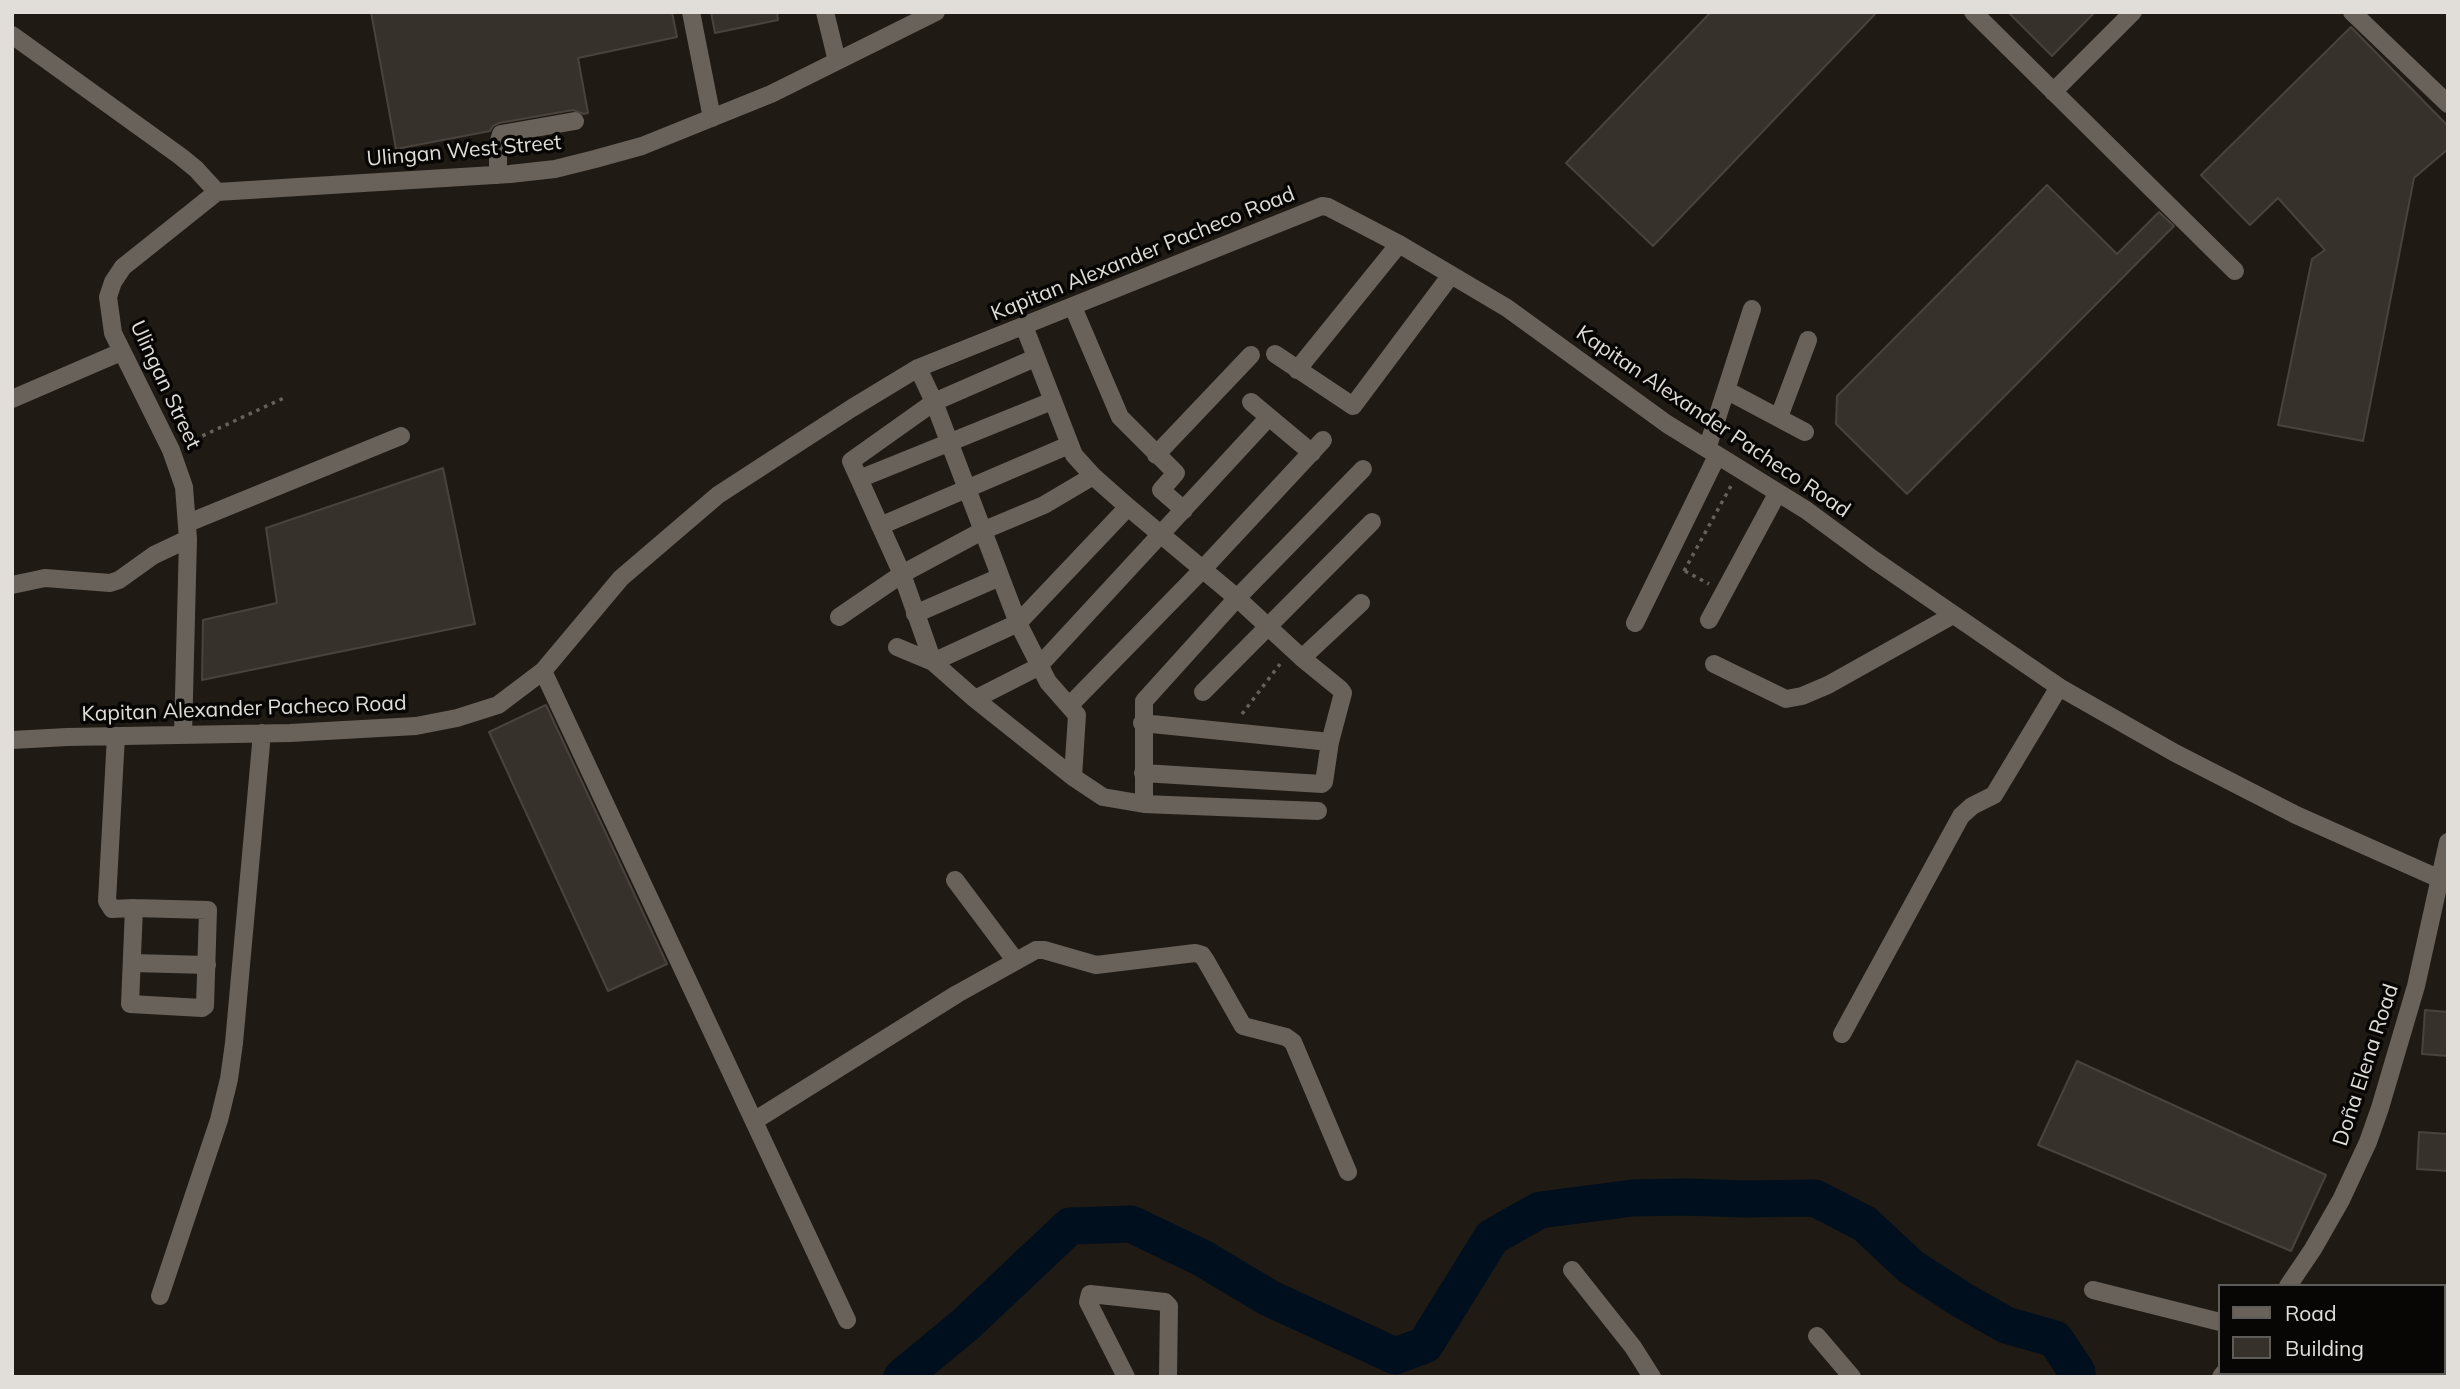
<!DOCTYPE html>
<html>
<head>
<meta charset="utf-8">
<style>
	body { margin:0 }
	#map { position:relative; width:2460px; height:1389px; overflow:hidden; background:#1f1a14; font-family:Mulish,sans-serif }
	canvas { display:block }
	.frame { position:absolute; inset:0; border:14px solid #e1ddd9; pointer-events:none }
	.legend { position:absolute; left:2218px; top:1284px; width:228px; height:91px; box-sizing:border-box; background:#070604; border:2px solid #5e5c59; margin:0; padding:9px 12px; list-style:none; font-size:21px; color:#e1ddd9 }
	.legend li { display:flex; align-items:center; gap:14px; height:35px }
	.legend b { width:35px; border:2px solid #5e5c59 }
</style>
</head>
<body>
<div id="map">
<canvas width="2460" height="1389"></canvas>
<div class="frame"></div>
<ul class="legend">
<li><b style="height:9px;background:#69625b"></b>Road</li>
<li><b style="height:19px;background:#37312b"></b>Building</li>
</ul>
</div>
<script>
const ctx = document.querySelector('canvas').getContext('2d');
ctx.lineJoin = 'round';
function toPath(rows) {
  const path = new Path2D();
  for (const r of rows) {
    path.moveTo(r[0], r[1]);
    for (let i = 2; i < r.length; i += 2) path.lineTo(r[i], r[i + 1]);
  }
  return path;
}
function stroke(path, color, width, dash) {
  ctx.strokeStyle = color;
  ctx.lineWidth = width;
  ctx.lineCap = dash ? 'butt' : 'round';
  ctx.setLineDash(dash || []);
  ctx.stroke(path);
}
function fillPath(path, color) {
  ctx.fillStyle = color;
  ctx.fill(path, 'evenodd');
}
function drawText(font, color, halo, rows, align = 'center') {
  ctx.font = font + ' Mulish,sans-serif';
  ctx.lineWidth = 7;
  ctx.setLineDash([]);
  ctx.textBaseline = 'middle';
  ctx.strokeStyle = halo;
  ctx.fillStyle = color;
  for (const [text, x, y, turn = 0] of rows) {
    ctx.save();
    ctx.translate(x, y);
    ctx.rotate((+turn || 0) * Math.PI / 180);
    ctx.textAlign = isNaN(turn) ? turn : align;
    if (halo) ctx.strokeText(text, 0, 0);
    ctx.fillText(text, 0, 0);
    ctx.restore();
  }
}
const river = toPath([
	[902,1377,966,1324,1070,1226,1131,1224,1202,1258,1269,1298,1395,1356,1425,1345,1492,1237,1540,1210,1633,1198,1684,1197,1745,1199,1815,1198,1865,1224,1911,1267,1962,1300,2006,1325,2055,1339,2077,1372,2077,1377]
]);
const building = toPath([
	[371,12,672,12,677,37,578,58,588,113,584,114,573,110,499,123,493,126,490,131,396,149,371,12],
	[711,12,777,12,778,20,715,33,711,12],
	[1711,12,1877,12,1653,246,1566,163,1711,12],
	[2008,12,2095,12,2052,56,2008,12],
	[2351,27,2448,126,2448,149,2414,178,2363,441,2278,425,2312,259,2325,250,2278,198,2250,225,2201,175,2351,27],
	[2047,185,2117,254,2159,212,2174,226,1907,494,1836,424,1837,396,2047,185],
	[443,468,475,624,202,680,203,620,277,603,266,528,443,468],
	[546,705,667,964,608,991,489,732,546,705],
	[2425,1010,2448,1012,2448,1056,2422,1054,2425,1010],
	[2077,1061,2326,1175,2291,1251,2038,1145,2077,1061],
	[2419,1132,2448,1134,2448,1171,2417,1169,2419,1132]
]);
const path = toPath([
	[187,443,286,397],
	[1684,571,1732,484],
	[1685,571,1709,584],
	[1242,714,1280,664]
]);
const minor = toPath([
	[691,12,712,118],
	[825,12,837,61],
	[1973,12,2235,271],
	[2352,12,2448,104],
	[12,35,180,156,196,169,217,192],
	[2053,92,2133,12],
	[498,175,498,144,501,134,575,121],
	[217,192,510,174,555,169,595,159,642,146,771,94,936,12],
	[1073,307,1120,417,1176,473,1161,490,1184,510],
	[1024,326,1074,455,1093,476,1128,507,1237,598,1302,658,1340,689,1343,693,1330,742,1324,782,1322,784,1143,773],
	[1275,354,1353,406,1451,275],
	[918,368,934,402,1018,623,1048,682,1077,715,1073,777],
	[1297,370,1399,244],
	[1726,390,1805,432],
	[12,399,121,352],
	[1251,402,1312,453],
	[1779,417,1808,340],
	[1707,449,1752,309],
	[1156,455,1251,355],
	[859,479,1052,401],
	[188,523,401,436],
	[880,526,1069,445],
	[12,585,45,578,110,583,119,580,154,555,188,539],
	[915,614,1000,577],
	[839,617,902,574,982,531,1044,505,1093,476],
	[1709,620,1777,494],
	[1635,623,1717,456],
	[897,647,933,662,975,699,1073,777,1103,797,1144,804,1318,811],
	[1302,658,1361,603],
	[933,662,902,574,851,461,934,402,1035,358],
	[933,662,1018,623,1128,507],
	[1714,664,1786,699,1802,696,1828,685,1953,615],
	[543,671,847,1320],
	[1203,692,1372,522],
	[975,699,1038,667,1269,417],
	[1070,705,1202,570,1323,440],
	[1142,723,1330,742],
	[183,735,188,539,184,487,171,450,113,333,108,297,113,282,123,267,217,192],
	[116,736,107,901,112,909,134,908,208,910,205,1006,202,1008,130,1004,134,908],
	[12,740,67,737,290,733,416,726,457,718,498,705,543,671,621,578,718,495,852,408,918,368,1322,206,1328,207,1399,244,1507,308,1667,424,1806,510,1874,560,2059,687,2175,753,2296,815,2440,879],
	[1144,804,1144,701,1237,598,1363,469],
	[955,880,1015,960],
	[133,963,207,965],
	[1842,1034,1961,816,1972,806,1994,795,2059,687],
	[754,1121,957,994,1036,950,1044,950,1096,965,1195,953,1202,955,1206,961,1243,1026,1286,1037,1293,1042,1348,1172],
	[1572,1270,1633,1347,1652,1377],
	[2288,1286,2313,1249,2341,1200,2368,1142,2380,1108,2416,986,2448,842],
	[2093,1290,2220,1322],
	[160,1296,219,1120,229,1079,234,1043,262,733],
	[1817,1336,1852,1377],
	[1126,1377,1088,1302,1090,1294,1165,1302,1169,1306,1168,1377],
	[2221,1377,2224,1373]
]);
const streetNames = [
	["Ulingan West Street",464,151,-5],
	["Kapitan Alexander Pacheco Road",1143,254,-22],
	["Ulingan Street",165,385,65],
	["Kapitan Alexander Pacheco Road",1713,422,34],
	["Kapitan Alexander Pacheco Road",244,709,-2],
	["Doña Elena Road",2366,1065,-72]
];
stroke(river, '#000f1d', 37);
fillPath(building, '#37312b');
stroke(building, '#4a433d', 2);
stroke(path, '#66615c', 3.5, [3.5, 5]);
stroke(minor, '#69625b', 18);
drawText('21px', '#e1ddd9', '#070604', streetNames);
</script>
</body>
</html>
